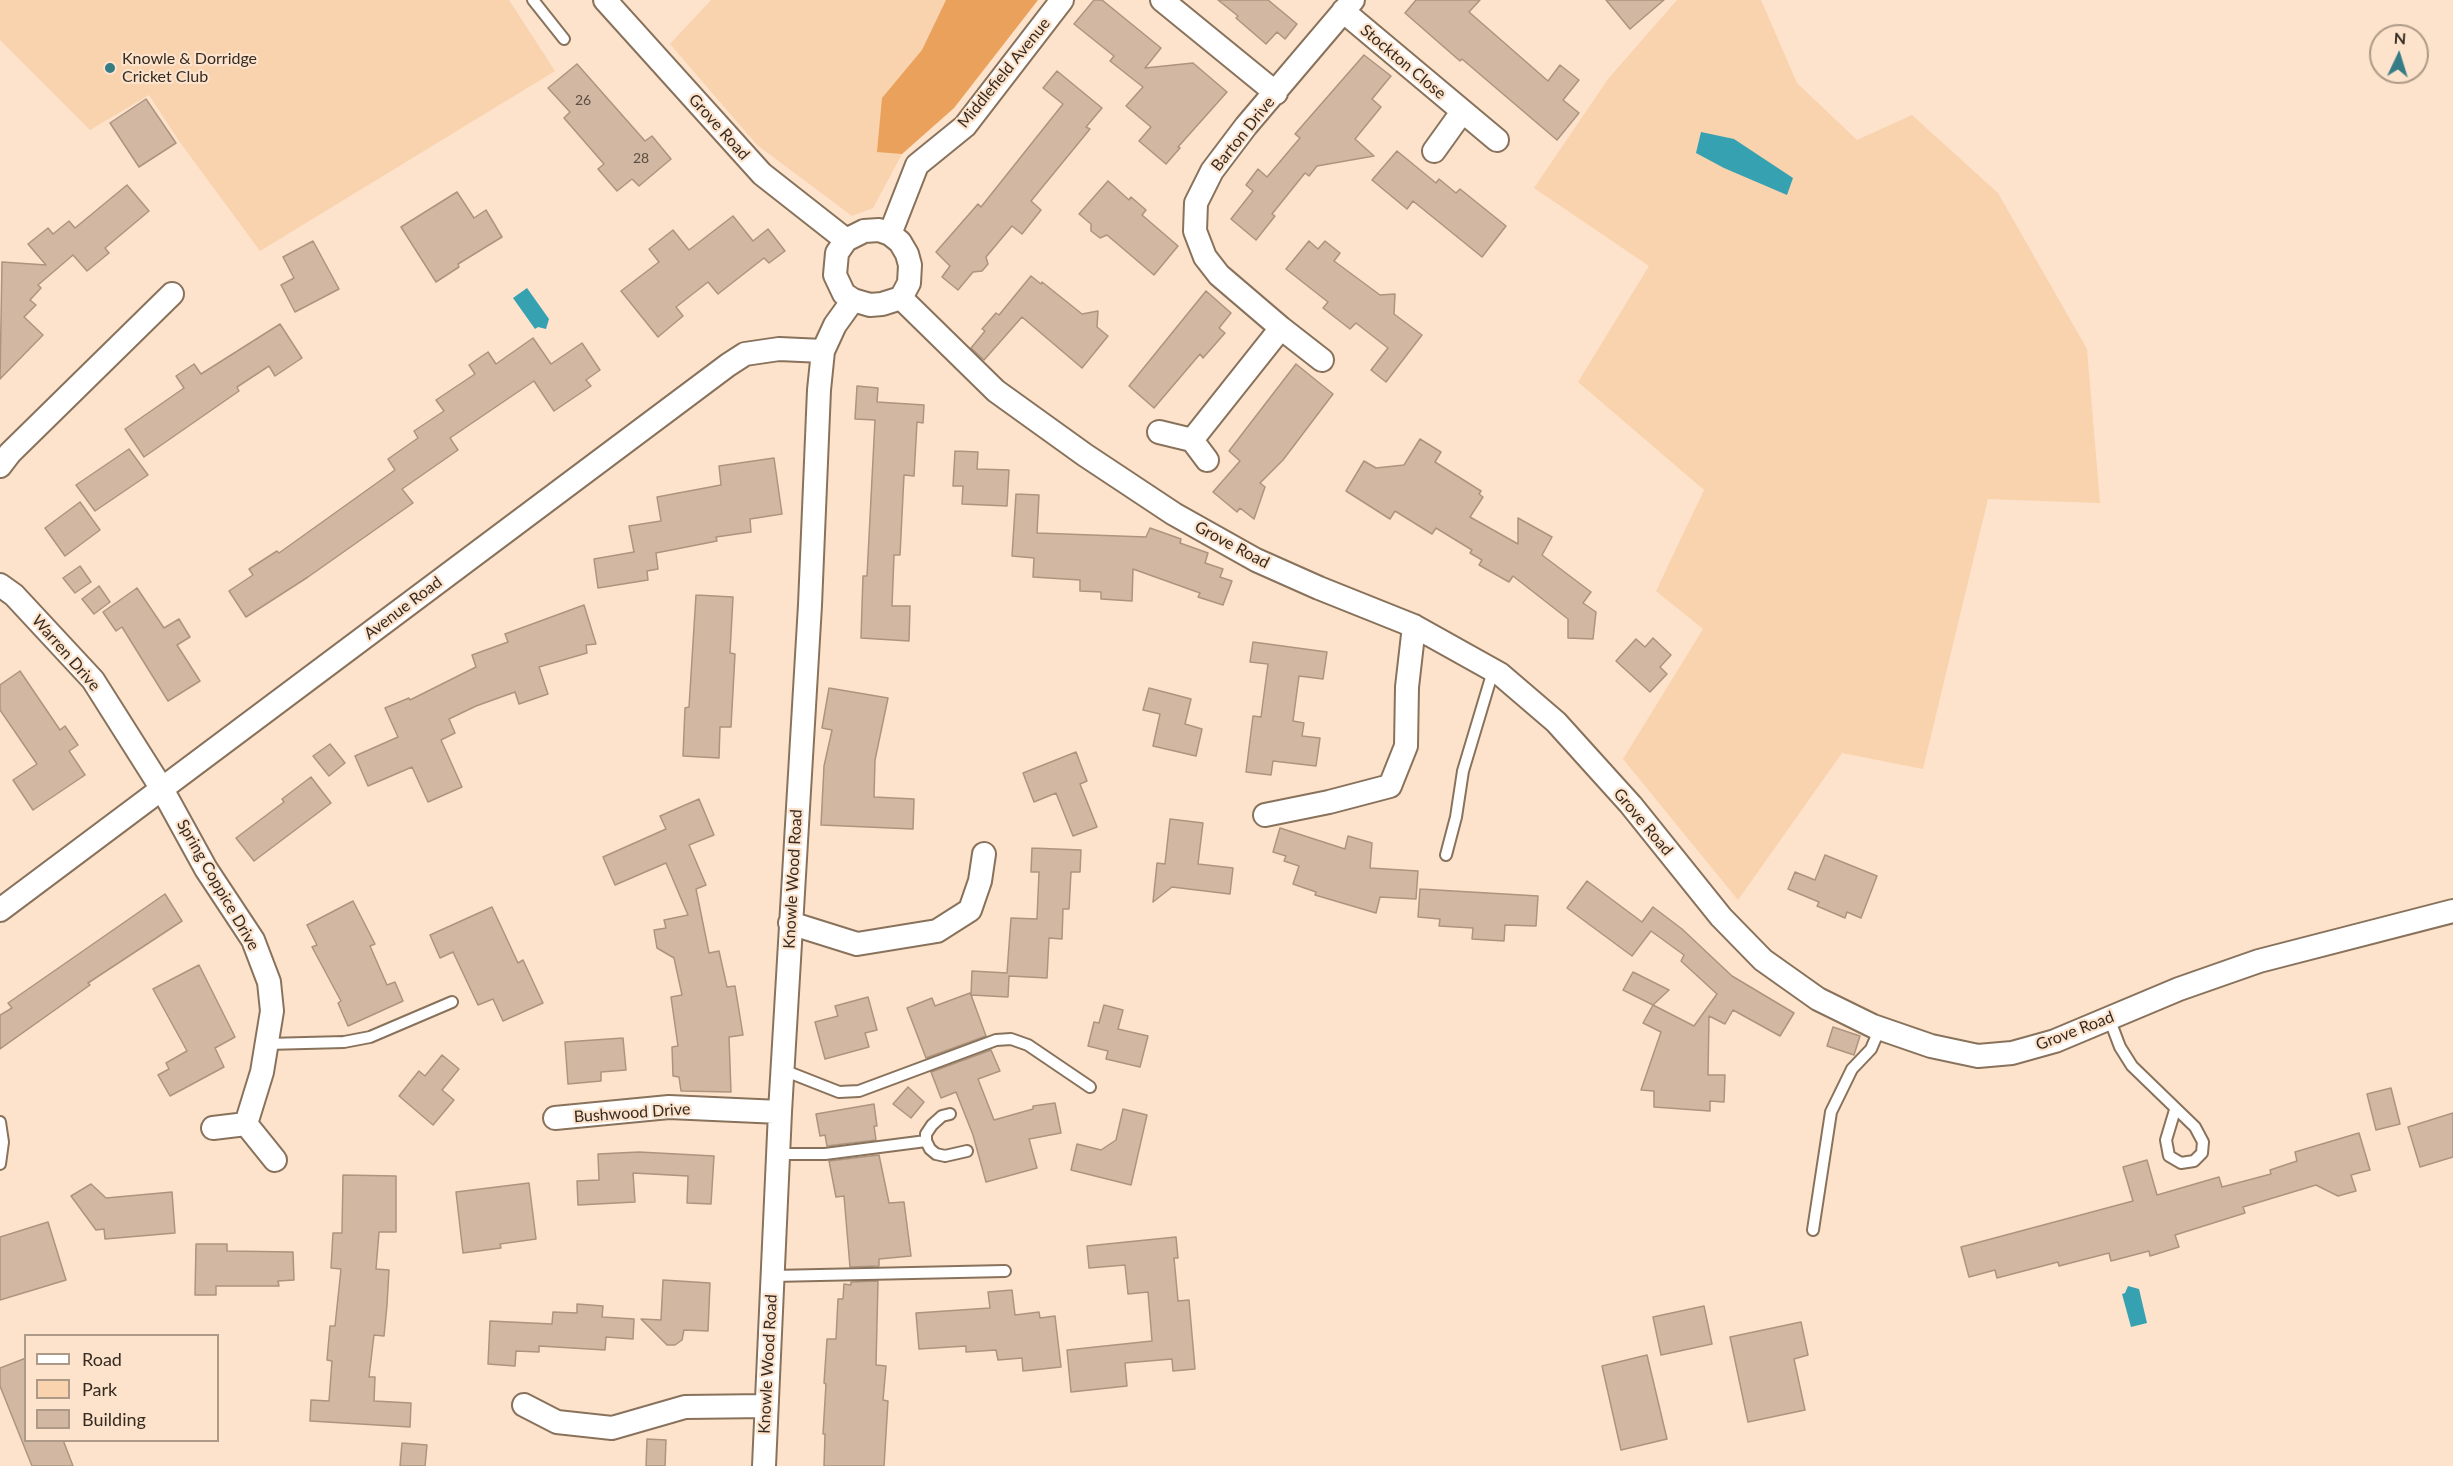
<!DOCTYPE html>
<html>
<head>
<meta charset="utf-8">
<style>
	body { margin:0 }
	#map { position:relative; width:2453px; height:1466px; overflow:hidden; background:#fde3cb; font-family:Lato,sans-serif }
	canvas { display:block }
	.legend { position:absolute; left:24px; top:1334px; width:195px; height:108px; box-sizing:border-box; background:#fde3cb; border:2px solid #ad9987; margin:0; padding:8px 10px; list-style:none; font-size:18px; color:#352b22 }
	.legend li { display:flex; align-items:center; gap:12px; height:30px }
	.legend b { width:30px; border:2px solid #ad9987 }
	.north { position:absolute; left:2369px; top:24px; width:60px; height:60px; box-sizing:border-box; background:#fde3cb; border:2px solid #ad9987; border-radius:50%; rotate:4deg; font-size:16px; font-weight:700; line-height:24px; text-align:center; color:#352b22 }
	.north::after { content:''; display:block; margin:auto; width:21px; height:27px; background:#367c87; clip-path:polygon(50% 0,100% 100%,50% 72%,0 100%) }
</style>
</head>
<body>
<div id="map">
<canvas width="2453" height="1466"></canvas>
<ul class="legend">
<li><b style="height:8px;background:#fff"></b>Road</li>
<li><b style="height:16px;background:#f9d2ae"></b>Park</li>
<li><b style="height:16px;background:#d2b8a2"></b>Building</li>
</ul>
<div class="north">N</div>
</div>
<script>
const ctx = document.querySelector('canvas').getContext('2d');
ctx.lineJoin = 'round';
function fillPath(path, color) {
  ctx.fillStyle = color;
  ctx.fill(path, 'evenodd');
}
function toPath(rows) {
  const path = new Path2D();
  for (const r of rows) {
    path.moveTo(r[0], r[1]);
    for (let i = 2; i < r.length; i += 2) path.lineTo(r[i], r[i + 1]);
  }
  return path;
}
function stroke(path, color, width, dash) {
  ctx.strokeStyle = color;
  ctx.lineWidth = width;
  ctx.lineCap = dash ? 'butt' : 'round';
  ctx.setLineDash(dash || []);
  ctx.stroke(path);
}
function drawText(font, color, halo, rows, align = 'center') {
  ctx.font = font + ' Lato,sans-serif';
  ctx.lineWidth = 4.5;
  ctx.setLineDash([]);
  ctx.textBaseline = 'middle';
  ctx.strokeStyle = halo;
  ctx.fillStyle = color;
  for (const [text, x, y, turn = 0] of rows) {
    ctx.save();
    ctx.translate(x, y);
    ctx.rotate((+turn || 0) * Math.PI / 180);
    ctx.textAlign = isNaN(turn) ? turn : align;
    if (halo) ctx.strokeText(text, 0, 0);
    ctx.fillText(text, 0, 0);
    ctx.restore();
  }
}
const green = toPath([
	[0,0,509,0,555,71,260,251,179,141,149,95,90,130,0,40],
	[711,0,1038,0,954,108,902,154,873,208,852,216,757,145,670,44],
	[1677,0,1761,0,1797,83,1857,140,1912,115,1998,193,2087,349,2100,503,1988,499,1923,769,1842,753,1738,900,1623,759,1703,629,1656,591,1704,490,1578,382,1649,266,1534,188,1608,79]
]);
const forest = toPath([
	[946,0,1038,0,954,108,902,154,877,152,882,98,922,50]
]);
const water = toPath([
	[1701,132,1734,139,1793,178,1787,195,1724,168,1696,153],
	[527,288,549,319,546,329,538,327,535,329,513,298],
	[2128,1286,2139,1289,2147,1323,2131,1327,2122,1294,2125,1293]
]);
const building = toPath([
	[1094,0,1102,0,1161,48,1145,68,1193,63,1227,92,1178,147,1180,148,1166,164,1139,141,1151,127,1126,106,1143,87,1110,61,1114,56,1074,24,1094,0],
	[1218,0,1268,0,1297,24,1285,39,1277,32,1266,44,1236,18,1238,16,1218,0],
	[1416,0,1480,0,1469,12,1548,81,1560,65,1579,80,1563,100,1579,113,1557,140,1462,59,1460,61,1405,13,1416,0],
	[1606,0,1664,0,1630,29,1606,0],
	[1364,55,1391,76,1372,99,1381,107,1355,139,1374,156,1317,166,1309,176,1305,173,1272,214,1275,216,1256,240,1231,219,1253,191,1246,185,1258,169,1267,177,1300,138,1295,134,1364,55],
	[577,64,645,141,652,136,671,159,639,186,632,179,617,191,598,169,604,164,564,118,570,112,548,88,577,64],
	[1057,71,1102,108,1086,127,1090,129,1031,201,1041,210,1022,234,1012,226,986,257,988,264,982,271,973,272,958,290,942,277,950,266,936,252,978,204,981,207,1063,104,1043,88,1057,71],
	[146,99,176,143,139,167,110,123,146,99],
	[1397,151,1436,183,1439,179,1456,193,1460,189,1506,226,1482,257,1413,201,1407,209,1372,180,1397,151],
	[1108,181,1129,200,1131,197,1146,210,1142,215,1178,246,1154,275,1107,235,1100,238,1091,231,1091,224,1079,214,1108,181],
	[127,185,149,211,105,248,109,253,87,271,73,255,38,285,41,288,30,300,36,305,24,317,43,335,0,379,2,262,46,265,28,244,48,228,53,234,69,221,75,228,127,185],
	[457,192,474,218,486,210,502,237,458,264,459,267,436,282,401,227,457,192],
	[733,216,753,241,768,229,785,251,769,263,764,258,718,294,708,282,676,307,683,316,658,337,621,291,659,262,649,249,673,230,689,250,733,216],
	[313,241,339,289,295,312,281,285,294,278,283,257,313,241],
	[1309,241,1318,249,1325,241,1340,253,1334,261,1380,295,1395,294,1394,314,1422,335,1386,382,1371,370,1388,348,1356,323,1350,329,1323,308,1328,302,1286,269,1309,241],
	[1031,276,1041,284,1042,282,1082,314,1098,311,1097,327,1108,336,1082,368,1022,317,984,360,971,348,985,331,982,329,996,313,999,315,1031,276],
	[1206,291,1231,313,1219,328,1225,333,1203,358,1200,354,1154,408,1129,386,1206,291],
	[280,324,302,358,275,376,269,366,237,387,239,391,144,457,125,429,184,388,176,376,194,364,201,374,280,324],
	[533,338,551,364,582,343,600,370,586,380,591,386,554,411,534,381,450,438,458,450,402,489,413,503,308,577,246,617,229,591,253,575,249,569,277,551,279,553,395,470,388,459,418,438,414,431,444,411,436,400,475,374,469,365,488,352,496,364,533,338],
	[1296,364,1333,394,1283,460,1260,483,1265,487,1254,519,1240,508,1237,512,1213,492,1240,461,1229,451,1296,364],
	[857,386,878,388,877,402,924,405,923,423,917,422,914,476,904,475,900,555,894,555,892,606,910,606,909,641,861,638,863,576,867,576,875,420,855,419,857,386],
	[1420,439,1441,452,1435,462,1481,491,1479,494,1483,497,1470,517,1518,544,1518,518,1552,537,1542,555,1591,592,1583,603,1596,612,1593,639,1568,638,1568,619,1513,576,1509,582,1479,565,1482,560,1470,553,1472,550,1436,528,1432,534,1395,511,1390,519,1346,491,1364,461,1376,468,1404,465,1420,439],
	[129,449,148,475,95,511,76,485,129,449],
	[955,451,978,452,977,469,1009,470,1007,506,962,504,963,486,953,486,955,451],
	[774,458,782,514,750,519,751,532,716,537,717,541,656,553,658,569,647,571,648,580,598,588,594,559,634,552,629,526,661,521,657,497,721,485,719,466,774,458],
	[1016,494,1039,495,1037,533,1146,537,1150,528,1181,539,1180,543,1208,553,1205,563,1223,569,1220,577,1232,581,1223,605,1198,597,1200,593,1133,569,1132,601,1101,599,1101,592,1080,591,1080,580,1033,577,1034,558,1012,556,1016,494],
	[80,502,100,530,65,556,45,528,80,502],
	[80,566,91,582,75,593,63,578,80,566],
	[99,586,110,602,94,614,82,599,99,586],
	[137,588,164,628,179,619,190,637,177,645,200,681,168,701,122,627,116,631,103,612,137,588],
	[696,595,733,597,730,653,735,654,731,727,720,727,719,758,683,756,685,708,689,707,696,595],
	[584,605,596,644,586,645,587,653,539,667,548,694,519,704,515,692,476,706,449,719,455,733,441,740,462,787,428,802,412,767,368,786,355,756,398,737,385,708,409,698,410,700,476,667,472,655,508,642,505,634,584,605],
	[1653,638,1671,655,1660,667,1667,674,1650,692,1616,661,1636,639,1645,647,1653,638],
	[1253,642,1327,652,1323,679,1299,676,1293,721,1304,723,1302,736,1320,738,1316,766,1273,761,1271,775,1246,772,1253,716,1261,717,1268,664,1250,662,1253,642],
	[20,671,60,730,65,726,78,745,69,751,85,775,33,810,13,780,37,764,0,710,0,685,20,671],
	[829,688,888,698,875,760,874,797,914,799,913,829,821,825,824,766,832,730,822,728,829,688],
	[1149,688,1191,699,1185,724,1202,729,1196,756,1153,746,1160,714,1143,710,1149,688],
	[330,744,345,763,329,776,313,756,330,744],
	[1076,752,1087,781,1080,784,1097,827,1073,836,1056,793,1034,802,1023,773,1076,752],
	[311,777,331,803,254,861,236,838,284,802,282,799,311,777],
	[699,799,714,835,689,845,706,885,696,889,709,953,719,951,727,987,735,986,743,1035,729,1037,731,1092,681,1091,679,1077,673,1076,672,1047,678,1046,671,997,682,995,674,958,657,948,654,930,666,928,664,920,688,915,666,863,615,885,603,857,666,829,660,816,699,799],
	[1170,819,1203,823,1198,864,1233,868,1230,894,1172,887,1153,902,1157,863,1165,864,1170,819],
	[1280,828,1345,849,1348,836,1372,843,1370,868,1418,871,1416,899,1380,897,1376,913,1315,895,1316,892,1293,884,1299,866,1284,861,1286,856,1273,852,1280,828],
	[1032,848,1081,850,1080,872,1071,872,1069,909,1063,909,1062,939,1049,938,1047,978,1009,976,1008,997,971,995,986,1036,926,1058,907,1008,932,998,935,1006,970,993,971,995,972,971,1007,973,1011,918,1037,919,1039,872,1031,872,1032,848],
	[1825,855,1877,876,1861,918,1847,912,1845,918,1817,906,1819,902,1788,889,1795,872,1815,880,1825,855],
	[1587,881,1642,922,1653,907,1682,929,1732,976,1794,1013,1780,1036,1733,1010,1725,1024,1709,1016,1708,1075,1725,1075,1724,1102,1710,1101,1710,1111,1654,1107,1654,1091,1641,1090,1661,1032,1643,1023,1653,1005,1694,1026,1717,994,1681,961,1684,955,1651,931,1632,956,1567,908,1587,881],
	[1420,889,1538,896,1536,926,1505,925,1504,941,1472,939,1473,928,1439,926,1440,919,1418,917,1420,889],
	[165,894,182,921,88,983,90,985,0,1049,0,1015,12,1008,8,1003,165,894],
	[353,901,375,944,370,946,387,985,395,982,403,1001,348,1026,338,1003,341,1001,312,947,317,945,307,925,353,901],
	[492,907,518,963,523,960,543,1003,503,1021,493,999,478,1005,453,952,440,958,430,935,492,907],
	[199,965,235,1037,215,1048,224,1067,170,1096,158,1075,169,1069,166,1063,187,1051,153,989,199,965],
	[1633,972,1669,990,1653,1005,1623,990,1633,972],
	[868,997,877,1030,865,1033,869,1047,825,1059,815,1022,838,1016,835,1006,868,997],
	[1104,1005,1123,1010,1118,1029,1148,1036,1140,1067,1106,1059,1108,1051,1088,1046,1094,1022,1099,1023,1104,1005],
	[1833,1027,1860,1036,1854,1055,1827,1046,1833,1027],
	[623,1038,626,1070,601,1072,601,1081,568,1084,565,1042,623,1038],
	[991,1050,1000,1071,978,1079,994,1120,1033,1109,1033,1106,1055,1103,1061,1133,1029,1139,1037,1168,986,1182,973,1135,956,1092,941,1098,931,1072,991,1050],
	[442,1055,459,1069,442,1090,454,1100,433,1125,399,1096,419,1071,425,1076,442,1055],
	[908,1087,924,1102,911,1118,893,1104,908,1087],
	[2391,1088,2400,1124,2376,1130,2367,1094,2391,1088],
	[874,1104,877,1126,874,1126,876,1140,827,1146,825,1135,820,1136,816,1114,874,1104],
	[1123,1109,1147,1115,1131,1185,1071,1170,1077,1144,1101,1150,1116,1140,1123,1109],
	[2453,1113,2453,1157,2420,1167,2408,1127,2453,1113],
	[2359,1133,2370,1170,2351,1175,2356,1191,2338,1196,2316,1185,2243,1207,2245,1213,2175,1235,2179,1247,2150,1256,2149,1251,2111,1261,2109,1253,2059,1266,2058,1262,1997,1278,1995,1270,1969,1277,1961,1247,2133,1201,2123,1167,2147,1160,2157,1195,2219,1177,2222,1187,2271,1174,2270,1170,2297,1161,2295,1152,2359,1133],
	[639,1152,714,1156,711,1204,687,1203,688,1176,633,1173,635,1202,578,1205,577,1181,599,1180,598,1154,639,1152],
	[879,1155,889,1203,904,1202,911,1256,879,1259,879,1266,850,1267,844,1196,836,1197,829,1161,879,1155],
	[343,1175,396,1176,396,1232,379,1232,376,1269,389,1270,387,1305,384,1336,374,1335,369,1377,375,1377,374,1401,411,1403,410,1427,310,1421,311,1400,329,1401,332,1361,327,1360,330,1326,335,1326,341,1269,331,1268,333,1233,342,1233,343,1175],
	[529,1183,536,1239,500,1244,501,1248,463,1253,456,1192,529,1183],
	[91,1184,106,1198,172,1192,175,1233,105,1239,104,1229,96,1230,71,1196,91,1184],
	[48,1222,66,1280,0,1300,0,1237,48,1222],
	[1176,1237,1178,1258,1174,1258,1178,1301,1189,1300,1195,1369,1173,1371,1172,1359,1125,1363,1127,1386,1071,1392,1067,1350,1152,1341,1148,1292,1128,1294,1125,1265,1089,1268,1087,1246,1176,1237],
	[196,1244,227,1244,227,1251,293,1252,294,1280,278,1281,279,1286,216,1286,216,1295,195,1295,196,1244],
	[663,1280,710,1283,708,1331,684,1330,682,1340,675,1345,667,1345,641,1319,661,1320,663,1280],
	[878,1281,876,1365,886,1366,883,1400,888,1401,884,1466,824,1466,825,1434,823,1434,826,1384,824,1383,827,1339,836,1339,838,1299,843,1299,844,1284,851,1285,851,1282,878,1281],
	[1012,1290,1015,1315,1039,1312,1040,1318,1055,1316,1061,1367,1023,1371,1022,1358,998,1360,996,1350,966,1352,966,1346,919,1349,916,1313,990,1308,988,1292,1012,1290],
	[577,1304,603,1306,602,1317,634,1319,633,1339,606,1337,605,1350,539,1346,539,1352,516,1351,515,1366,488,1364,490,1321,552,1324,553,1312,577,1313,577,1304],
	[1704,1306,1712,1344,1661,1355,1653,1317,1704,1306],
	[1801,1322,1808,1355,1794,1359,1805,1410,1748,1422,1730,1337,1801,1322],
	[1647,1355,1667,1439,1621,1450,1602,1366,1647,1355],
	[26,1358,26,1440,63,1440,73,1466,32,1466,0,1386,0,1368,26,1358],
	[647,1439,666,1440,665,1466,646,1466,647,1439],
	[402,1443,427,1445,425,1466,400,1466,402,1443]
]);
const lane = toPath([
	[533,0,564,39],
	[1446,855,1456,817,1463,771,1493,671],
	[2109,1018,2120,1047,2132,1066,2195,1127,2203,1142,2202,1153,2194,1161,2181,1163,2169,1156,2166,1140,2175,1110],
	[267,1044,344,1042,370,1037,452,1002],
	[783,1070,839,1092,859,1091,996,1040,1011,1039,1028,1045,1090,1087],
	[0,1122,3,1142,0,1164],
	[926,1141,926,1134,932,1125,942,1116,950,1114],
	[778,1154,825,1154,926,1141,930,1149,936,1154,945,1156,967,1151],
	[1813,1230,1831,1112,1852,1069,1871,1049,1880,1028],
	[773,1276,1005,1271]
]);
const street = toPath([
	[605,0,762,174,846,240],
	[1162,0,1276,93],
	[1343,11,1497,140],
	[1434,151,1462,112],
	[879,230,890,234,900,242,907,254,910,265,909,283,901,298,882,304,870,305,853,300,844,294,835,275,837,253,846,240,864,231,879,230],
	[890,234,917,165,965,126,1062,0],
	[901,298,996,391,1085,455,1174,514,1256,560,1319,588,1414,626,1500,674,1556,722,1631,805,1721,917,1763,960,1818,999,1873,1026,1931,1046,1978,1056,2012,1053,2055,1041,2179,989,2259,961,2453,911],
	[1281,328,1322,360],
	[1159,432,1192,440,1281,328,1219,275,1205,257,1195,231,1196,203,1212,171,1246,126,1353,0],
	[1192,440,1207,460],
	[0,466,10,453,172,294],
	[0,585,14,595,93,680,162,789,206,869,253,940,269,982,272,1011,262,1072,246,1124,275,1160],
	[1265,815,1329,802,1390,786,1406,746,1407,687,1414,626],
	[0,910,728,365,745,354,779,349,823,351],
	[790,923,857,944,937,931,970,910,980,881,984,854],
	[555,1118,669,1107,780,1112],
	[213,1128,246,1124],
	[524,1405,557,1422,612,1428,685,1407,766,1406],
	[764,1466,780,1112,810,605,819,390,823,351,835,325,853,300]
]);
const markers = [
	[110,68,6,"#367c87"]
];
const numberNames = [
	["26",583,100],
	["28",641,158]
];
const poiNames = [
	["Knowle & Dorridge",122,59],
	["Cricket Club",122,77]
];
const streetNames = [
	["Stockton Close",1403,62,40],
	["Middlefield Avenue",1004,73,-51],
	["Grove Road",719,127,48],
	["Barton Drive",1243,134,-51],
	["Grove Road",1232,545,28],
	["Avenue Road",403,608,-37],
	["Warren Drive",66,653,49],
	["Grove Road",1643,822,50],
	["Knowle Wood Road",793,879,-87],
	["Spring Coppice Drive",218,885,60],
	["Grove Road",2075,1031,-21],
	["Bushwood Drive",632,1113,-4],
	["Knowle Wood Road",768,1364,-87]
];
fillPath(green, '#f9d2ae');
fillPath(forest, '#e9a15b');
fillPath(water, '#36a1b1');
fillPath(building, '#d2b8a2');
stroke(building, '#ad947e', 1.5);
stroke(lane, '#89725c', 14);
stroke(street, '#89725c', 26);
stroke(lane, '#fff', 10);
stroke(street, '#fff', 22);
for (const [x, y, r, color] of markers) {
  const dot = new Path2D();
  dot.arc(x, y, r, 0, 2 * Math.PI);
  ctx.fillStyle = color;
  ctx.fill(dot);
  stroke(dot, '#fde3cb', 2);
}
drawText('14px', '#5c4e42', null, numberNames);
drawText('16px', '#352b22', '#fde3cb', poiNames, 'left');
drawText('16px', '#352b22', '#fde3cb', streetNames);
</script>
</body>
</html>
